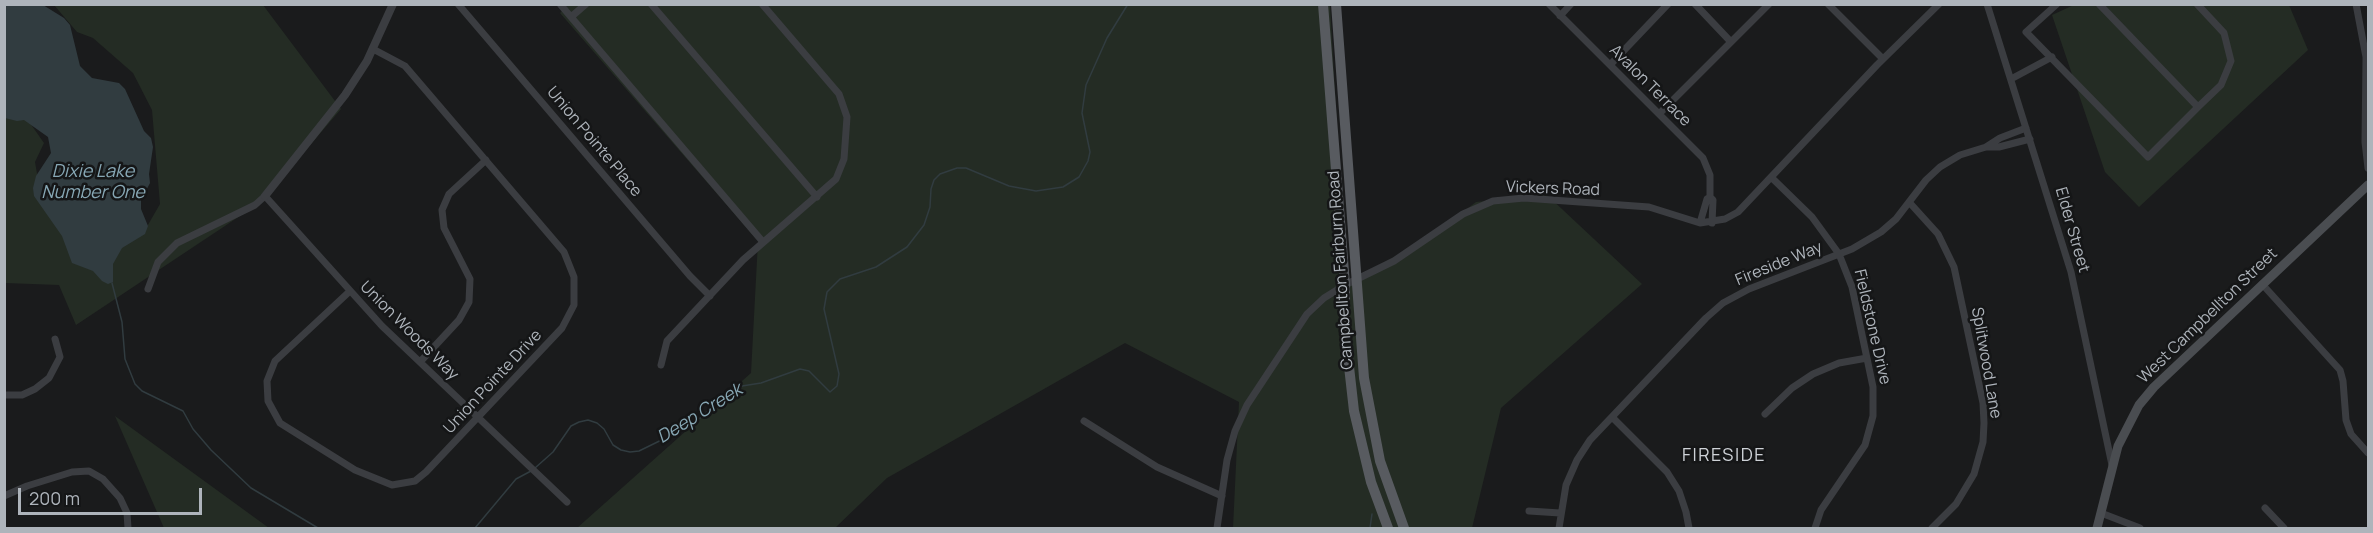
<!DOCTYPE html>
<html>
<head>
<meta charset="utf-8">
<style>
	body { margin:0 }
	#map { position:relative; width:2373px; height:533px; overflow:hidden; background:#1a1b1c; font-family:Manrope,sans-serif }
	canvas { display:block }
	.frame { position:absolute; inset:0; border:6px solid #aeb4bb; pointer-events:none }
	.scale { position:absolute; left:18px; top:488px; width:184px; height:27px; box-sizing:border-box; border:3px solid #aeb4bb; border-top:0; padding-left:8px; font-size:18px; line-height:21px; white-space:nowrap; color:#aeb4bb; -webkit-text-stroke:4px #151617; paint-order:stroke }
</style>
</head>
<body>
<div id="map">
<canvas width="2373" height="533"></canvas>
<div class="frame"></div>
<div class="scale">200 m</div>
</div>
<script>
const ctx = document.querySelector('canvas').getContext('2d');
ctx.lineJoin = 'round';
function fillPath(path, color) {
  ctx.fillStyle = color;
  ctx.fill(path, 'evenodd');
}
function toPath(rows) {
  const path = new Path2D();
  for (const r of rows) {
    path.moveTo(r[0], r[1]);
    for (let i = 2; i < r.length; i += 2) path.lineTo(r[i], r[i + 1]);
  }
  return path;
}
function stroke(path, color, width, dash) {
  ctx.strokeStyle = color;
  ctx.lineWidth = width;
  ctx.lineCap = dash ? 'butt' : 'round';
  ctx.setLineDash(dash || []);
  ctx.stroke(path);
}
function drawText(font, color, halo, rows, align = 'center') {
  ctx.font = font + ' Manrope,sans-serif';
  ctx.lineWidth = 5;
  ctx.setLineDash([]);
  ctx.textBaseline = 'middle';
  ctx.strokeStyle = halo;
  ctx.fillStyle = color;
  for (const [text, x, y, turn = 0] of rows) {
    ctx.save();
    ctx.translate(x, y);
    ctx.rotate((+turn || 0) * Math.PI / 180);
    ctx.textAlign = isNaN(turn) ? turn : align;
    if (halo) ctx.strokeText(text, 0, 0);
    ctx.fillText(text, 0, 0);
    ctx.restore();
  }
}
const green = toPath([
	[569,4,1330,5,1346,283,1427,239,1476,202,1547,195,1642,284,1501,408,1472,528,1233,528,1239,402,1125,343,887,478,835,528,577,528,751,373,758,241,560,13],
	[2076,4,2289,5,2308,50,2139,207,2105,172,2052,15],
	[54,5,263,5,341,109,261,202,76,325,59,285,5,283,5,110,13,111,30,123,44,143,35,162,40,191,145,230,160,204,152,110,133,73,93,38,77,32],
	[115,416,269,528,164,528]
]);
const water = toPath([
	[5,4,43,5,64,18,70,25,80,66,92,78,119,83,125,89,144,131,151,138,153,147,149,174,150,183,141,200,141,209,148,226,145,234,122,248,113,264,113,282,108,284,102,281,93,271,72,263,62,236,34,196,33,188,36,176,51,153,48,137,24,120,17,121,5,118]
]);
const stream = toPath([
	[112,283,122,322,125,359,135,384,142,391,183,411,193,429,211,450,251,488,318,528],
	[535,468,553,452,571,426,579,422,588,420,597,423,604,429,613,445,621,450,630,452,639,451,684,429,699,419,726,394,742,386,761,383,800,369,809,371,830,392,837,386,839,374,824,309,827,292,840,279,876,267,907,247,924,225,930,207,931,189,934,180,940,174,957,168,966,168,1009,186,1036,191,1063,187,1079,177,1088,161,1090,152,1082,113,1086,85,1107,38,1128,4],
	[475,528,516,479,531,471],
	[1370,528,1372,514]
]);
const minor = toPath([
	[458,4,690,276,710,296],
	[560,4,571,17,586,4],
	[651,4,817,197],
	[1549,4,1703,158,1710,175,1710,197,1713,200,1712,223],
	[1695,4,1731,42],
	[1828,4,1883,59],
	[1987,4,2071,272,2112,465],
	[2057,4,2026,32,2148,157,2198,107,2099,4],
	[2197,4,2224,33,2231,61,2221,85,2198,107],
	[2356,4,2366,57,2365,142,2368,168],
	[1560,16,1571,4],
	[571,17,763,242],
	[1610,65,1668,4],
	[2011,79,2052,57],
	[1659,114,1769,4],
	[1986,147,2000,138,2026,128],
	[1772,178,1812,217,1839,254,1852,287,1873,387,1873,416,1865,445,1821,510,1815,528],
	[1909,202,1938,234,1954,267,1983,403,1984,423,1983,442,1974,474,1956,504,1932,528],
	[1700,223,1707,199,1710,197],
	[2262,284,2340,370,2343,381,2346,420,2351,434,2368,453],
	[148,289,158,262,177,243,255,205,265,196,382,326,567,502],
	[350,291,275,361,267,381,268,401,280,423,355,470,392,485,415,481,426,472,562,328,574,305,574,277,564,252,405,66,373,49],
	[420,362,459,320,469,302,470,279,444,228,442,210,449,194,486,160],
	[661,365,667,341,743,260,836,179,844,159,847,117,839,94,762,4],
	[4,395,22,395,35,389,49,378,60,357,55,339],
	[1765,414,1792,388,1813,374,1839,363,1867,358],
	[1612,417,1667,472,1679,491,1686,512,1689,528],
	[1084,421,1157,467,1222,496],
	[4,496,27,486,72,472,89,471,103,479,120,498,127,513,128,528],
	[2265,508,2284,528],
	[1529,511,1560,513],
	[2101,513,2140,528],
	[1217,528,1227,460,1235,431,1247,405,1307,314,1324,298,1345,285,1394,261,1463,214,1493,201,1524,198,1649,207,1700,223,1725,219,1738,212,1877,65,1939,4],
	[1559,528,1566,485,1577,460,1590,440,1706,318,1723,303,1749,289,1852,249,1881,232,1896,219,1926,180,1940,167,1960,155,1986,147,1999,147,2030,139]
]);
const tertiary = toPath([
	[265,196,345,95,367,61,393,4]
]);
const secondary = toPath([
	[2097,528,2118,446,2139,405,2154,387,2368,185]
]);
const primary = toPath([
	[1323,4,1345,285,1345,331,1354,411,1371,482,1388,528],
	[1336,4,1364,378,1380,461,1404,528]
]);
const streetNames = [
	["Avalon Terrace",1650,86,45],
	["Union Pointe Place",594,142,50],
	["Vickers Road",1553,189,2],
	["Elder Street",2072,230,74],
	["Fireside Way",1779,264,-22],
	["Campbellton Fairburn Road",1341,270,-94],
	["West Campbellton Street",2208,316,-44],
	["Fieldstone Drive",1872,327,77],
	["Union Woods Way",409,331,45],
	["Splitwood Lane",1986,363,80],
	["Union Pointe Drive",493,382,-47]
];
const waterNames = [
	["Dixie Lake",93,172],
	["Number One",93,193],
	["Deep Creek",700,414,-32]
];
const neighbourhoodNames = [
	["FIRESIDE",1724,456]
];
fillPath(green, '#242c24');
fillPath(water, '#313c40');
stroke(stream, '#313c40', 1.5);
stroke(minor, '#3b3d41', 7);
stroke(tertiary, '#3b3d41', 8);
stroke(secondary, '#4a4d51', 9);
stroke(primary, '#585b60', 10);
drawText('16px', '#aeb4bb', '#151617', streetNames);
drawText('italic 18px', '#87a7b4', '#151617', waterNames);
ctx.letterSpacing = '1.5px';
drawText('18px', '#ced2d7', '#151617', neighbourhoodNames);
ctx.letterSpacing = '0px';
</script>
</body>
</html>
